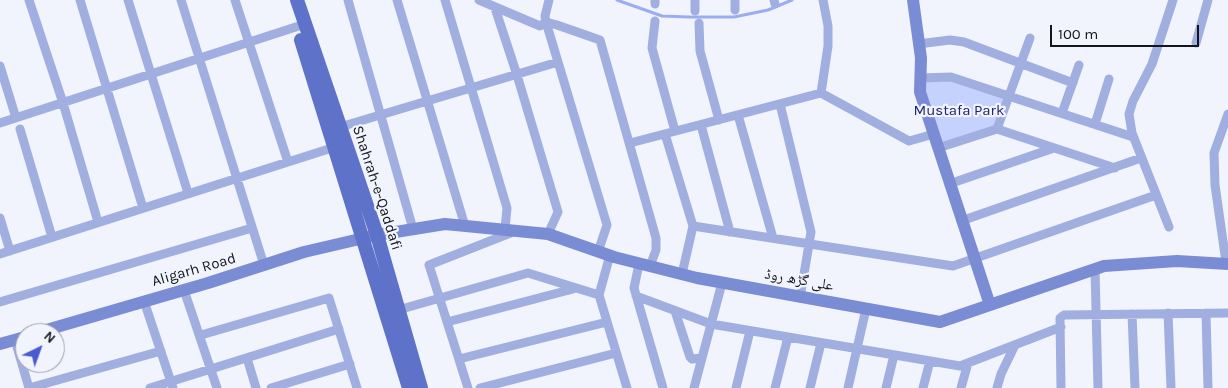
<!DOCTYPE html>
<html>
<head>
<meta charset="utf-8">
<style>
	body { margin:0 }
	#map { position:relative; width:1228px; height:388px; overflow:hidden; background:#f1f4fc; font-family:Karla,sans-serif }
	canvas { display:block }
	.north { position:absolute; left:15px; top:323px; width:50px; height:50px; box-sizing:border-box; background:#f1f4fc; border:1px solid #999ba2; border-radius:50%; rotate:42deg; font-size:14px; font-weight:700; line-height:20px; text-align:center; color:#14161c }
	.north::after { content:''; display:block; margin:auto; width:18px; height:22px; background:#495bd0; clip-path:polygon(50% 0,100% 100%,50% 72%,0 100%) }
	.scale { position:absolute; left:1050px; top:25px; width:149px; height:22px; box-sizing:border-box; border:2px solid #14161c; border-top:0; padding-left:6px; font-size:15px; line-height:18px; white-space:nowrap; color:#14161c; -webkit-text-stroke:4px #f1f4fc; paint-order:stroke }
</style>
</head>
<body>
<div id="map">
<canvas width="1228" height="388"></canvas>
<div class="north">N</div>
<div class="scale">100 m</div>
</div>
<script>
const ctx = document.querySelector('canvas').getContext('2d');
ctx.lineJoin = 'round';
function fillPath(path, color) {
  ctx.fillStyle = color;
  ctx.fill(path, 'evenodd');
}
function toPath(rows) {
  const path = new Path2D();
  for (const r of rows) {
    path.moveTo(r[0], r[1]);
    for (let i = 2; i < r.length; i += 2) path.lineTo(r[i], r[i + 1]);
  }
  return path;
}
function stroke(path, color, width, dash) {
  ctx.strokeStyle = color;
  ctx.lineWidth = width;
  ctx.lineCap = dash ? 'butt' : 'round';
  ctx.setLineDash(dash || []);
  ctx.stroke(path);
}
function drawText(font, color, halo, rows, align = 'center') {
  ctx.font = font + ' Karla,"Noto Naskh Arabic",sans-serif';
  ctx.lineWidth = 4.5;
  ctx.setLineDash([]);
  ctx.textBaseline = 'middle';
  ctx.strokeStyle = halo;
  ctx.fillStyle = color;
  for (const [text, x, y, turn = 0] of rows) {
    ctx.save();
    ctx.translate(x, y);
    ctx.rotate((+turn || 0) * Math.PI / 180);
    ctx.textAlign = isNaN(turn) ? turn : align;
    if (halo) ctx.strokeText(text, 0, 0);
    ctx.fillText(text, 0, 0);
    ctx.restore();
  }
}
const green = toPath([
	[951,77,1009,95,997,129,938,148,920,78]
]);
const stream = toPath([
	[617,0,662,16,689,17,734,17,768,10,792,0]
]);
const street = toPath([
	[29,0,63,103,98,222],
	[80,0,143,208],
	[128,0,188,193],
	[181,0,264,265],
	[235,0,288,162],
	[348,0,413,229],
	[397,0,465,226],
	[445,0,507,208,505,229],
	[479,0,540,26,546,22,557,25,600,40,656,238,656,250,650,266],
	[549,0,545,16,546,22,607,225,598,252],
	[735,0,735,10],
	[774,0,775,4],
	[655,4,655,0],
	[495,8,517,75,558,212,548,234],
	[695,11,695,0],
	[655,21,652,48,675,131],
	[699,23,700,51,719,120],
	[1196,43,1208,0],
	[918,44,950,40,964,42,1073,83],
	[0,66,16,118],
	[920,78,951,77,1133,137],
	[821,93,828,46,828,26,823,0],
	[780,104,811,232,800,298],
	[1062,113,1079,65],
	[738,115,773,238],
	[0,123,305,24],
	[1095,124,1109,79],
	[701,125,730,232],
	[340,127,558,62],
	[20,129,52,237],
	[997,129,1030,38],
	[665,134,693,226,682,274],
	[630,143,821,93,909,141,934,134],
	[938,148,997,129,1115,168],
	[949,184,1054,148],
	[0,218,10,251],
	[961,221,1141,158],
	[693,226,953,266,1156,195],
	[1169,227,1132,133,1129,114,1133,101,1152,64,1173,0],
	[0,254,335,147],
	[610,255,599,295,627,388],
	[1226,262,1215,185,1214,153,1228,114],
	[639,264,634,288,663,388],
	[1095,269,1098,388],
	[184,290,217,388],
	[636,296,711,324,960,366,1061,327],
	[144,301,173,388],
	[0,302,252,228],
	[398,310,528,273,599,295],
	[675,311,690,357,692,359,702,358],
	[1168,313,1171,388],
	[1206,313,1208,388],
	[1132,314,1135,388],
	[447,322,573,289],
	[201,335,329,298,357,388],
	[15,340,29,388],
	[247,358,256,388],
	[459,359,607,322],
	[29,388,161,351],
	[150,388,339,329],
	[271,388,350,364],
	[468,388,429,265,513,232],
	[480,388,616,353],
	[694,388,722,283],
	[736,388,750,331],
	[775,388,788,337],
	[810,388,821,343],
	[848,388,866,309],
	[886,388,894,355],
	[923,388,930,361],
	[961,388,968,363],
	[997,388,1001,374,1015,345],
	[1061,388,1060,318,1064,315,1228,313]
]);
const secondary = toPath([
	[913,0,921,58,920,92,990,305],
	[36,333,208,283,304,252,377,235,445,224,548,234,614,257,697,278,940,322,1104,266,1177,261,1228,264],
	[0,344,25,337]
]);
const primary = toPath([
	[297,0,377,235,421,388],
	[301,40,409,388]
]);
const parkNames = [
	["Mustafa Park",959,111]
];
const streetNames = [
	["Shahrah-e-Qaddafi",377,188,72],
	["Aligarh Road",194,270,-16],
	["علی گڑھ روڈ",799,280,10]
];
fillPath(green, '#c5d2fd');
stroke(stream, '#9aadf1', 3);
stroke(street, '#a1afe0', 9);
stroke(secondary, '#7a8cd4', 12);
stroke(primary, '#5f72ca', 14);
drawText('15px', '#1d2470', '#f1f4fc', parkNames);
drawText('15px', '#14161c', '#f1f4fc', streetNames);
</script>
</body>
</html>
